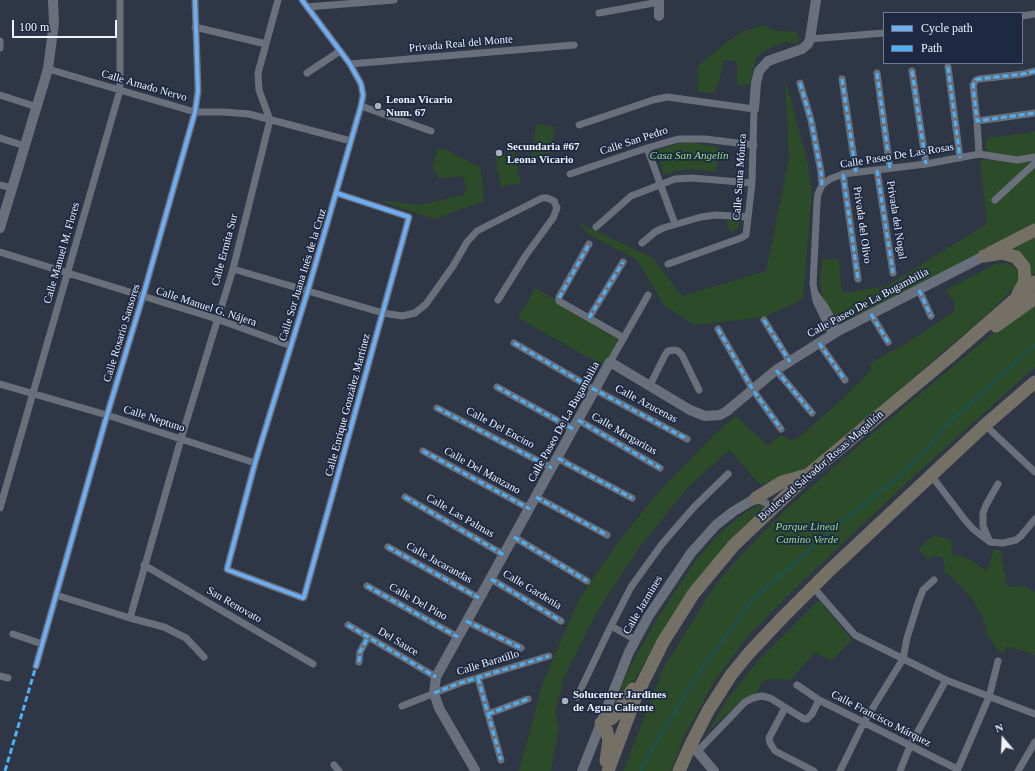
<!DOCTYPE html>
<html>
<head>
<meta charset="utf-8">
<style>
	body { margin:0 }
	#map { position:relative; width:1035px; height:771px; overflow:hidden; background:#2f3645; font-family:Georgia,serif }
	canvas { display:block }
	.legend { position:absolute; left:883px; top:12px; width:140px; height:52px; box-sizing:border-box; background:#1d2942; border:1px solid #717a8d; margin:0; padding:5px 7px; list-style:none; font-size:12px; color:#eef3fd }
	.legend li { display:flex; align-items:center; gap:8px; height:20px }
	.legend b { width:20px; border:1px solid #717a8d }
	.north { position:absolute; left:983px; top:719px; width:40px; height:40px; -webkit-text-stroke:3px #1d2942; paint-order:stroke; rotate:341deg; font-size:11px; font-weight:700; line-height:16px; text-align:center; color:#eef3fd }
	.north::after { content:''; display:block; margin:auto; width:14px; height:18px; background:#eef3fd; clip-path:polygon(50% 0,100% 100%,50% 72%,0 100%) }
	.scale { position:absolute; left:12px; top:20px; width:105px; height:18px; box-sizing:border-box; border:2px solid #eef3fd; border-top:0; padding-left:5px; font-size:12px; line-height:14px; white-space:nowrap; color:#eef3fd; -webkit-text-stroke:3px #1d2942; paint-order:stroke }
</style>
</head>
<body>
<div id="map">
<canvas width="1035" height="771"></canvas>
<ul class="legend">
<li><b style="height:5px;background:#6dadf4"></b>Cycle path</li>
<li><b style="height:5px;background:#4cb0f7"></b>Path</li>
</ul>
<div class="north">N</div>
<div class="scale">100 m</div>
</div>
<script>
const ctx = document.querySelector('canvas').getContext('2d');
ctx.lineJoin = 'round';
function fillPath(path, color) {
  ctx.fillStyle = color;
  ctx.fill(path, 'evenodd');
}
function toPath(rows) {
  const path = new Path2D();
  for (const r of rows) {
    path.moveTo(r[0], r[1]);
    for (let i = 2; i < r.length; i += 2) path.lineTo(r[i], r[i + 1]);
  }
  return path;
}
function stroke(path, color, width, dash) {
  ctx.strokeStyle = color;
  ctx.lineWidth = width;
  ctx.lineCap = dash ? 'butt' : 'round';
  ctx.setLineDash(dash || []);
  ctx.stroke(path);
}
function drawText(font, color, halo, rows, align = 'center') {
  ctx.font = font + ' Georgia,serif';
  ctx.lineWidth = 3.5;
  ctx.setLineDash([]);
  ctx.textBaseline = 'middle';
  ctx.strokeStyle = halo;
  ctx.fillStyle = color;
  for (const [text, x, y, turn = 0] of rows) {
    ctx.save();
    ctx.translate(x, y);
    ctx.rotate((+turn || 0) * Math.PI / 180);
    ctx.textAlign = isNaN(turn) ? turn : align;
    if (halo) ctx.strokeText(text, 0, 0);
    ctx.fillText(text, 0, 0);
    ctx.restore();
  }
}
const green = toPath([
	[764,25,773,30,797,32,799,44,785,42,763,51,756,59,750,83,748,85,737,85,737,61,724,60,718,85,716,85,715,93,698,92,697,72,699,65,731,39,744,31],
	[785,77,807,160,812,191,803,299,765,317,694,325,664,305,637,260,588,234,577,222,653,258,682,296,766,271,789,158],
	[536,124,555,127,549,161,531,158],
	[1035,131,1035,225,894,298,841,323,839,324,836,321,822,296,820,282,822,259,839,259,842,290,845,293,886,286,987,224,980,161,988,158,985,143,987,138,1029,133],
	[688,142,719,147,716,172,685,169,664,175,657,150,679,143],
	[438,148,447,150,481,168,484,201,434,219,380,201,386,201,420,205,463,195,466,190,465,181,461,176,439,179,432,167],
	[514,152,521,183,501,187,495,156],
	[728,219,739,221,739,228,730,232,727,224],
	[1035,237,1035,273,1028,280,1007,251],
	[1000,263,1009,263,1017,270,1019,280,1016,285,994,308,807,469,761,486,730,450,689,486,642,544,597,612,563,680,561,693,555,710,559,728,551,771,519,771,543,682,579,599,618,542,663,487,718,431,736,416,768,446,781,435,791,440,798,438,836,405,872,369,869,364,915,338,954,311,954,301,946,290,996,264],
	[535,288,624,338,607,368,518,318],
	[1035,303,1035,367,913,477,799,585,749,635,714,682,683,739,671,771,623,771,664,667,714,587,733,564,785,510,851,452,903,408,998,329],
	[759,505,764,506,742,528,661,634,638,674,611,712,621,686,631,665,658,617,696,560,719,534,739,517,752,508],
	[934,535,951,540,953,556,961,556,970,560,987,571,994,549,1001,551,1007,587,1024,586,1035,592,1035,655,1007,646,1003,654,998,650,988,636,981,614,973,600,951,576,943,571,945,567,942,557,934,556,928,559,918,549],
	[819,600,852,640,832,661,815,652,791,680,770,679,761,683,757,693,744,698,707,733,729,697,758,661]
]);
const stream = toPath([
	[641,771,643,764,698,674,752,600,838,525,897,478,929,447,946,425,1035,345]
]);
const street = toPath([
	[302,0,350,64,361,84,363,95,361,106,308,290,255,463,227,569,228,570,303,598,304,597,334,489,409,217,336,193],
	[307,7,394,0],
	[599,13,659,2],
	[1022,16,1035,14],
	[195,27,266,44],
	[810,39,884,33],
	[0,41,0,48],
	[350,64,574,45],
	[948,67,960,158],
	[48,69,195,112,224,112,249,114,351,141],
	[912,71,926,164],
	[1035,71,1023,74,979,79,976,80,973,85,977,121,1035,113],
	[307,73,340,51],
	[877,73,890,168],
	[842,79,856,172],
	[800,83,811,120,821,172,822,185],
	[0,95,37,107],
	[361,106,431,131],
	[579,125,653,100,667,97,754,109,752,183,746,235,741,238,668,264],
	[0,138,25,146],
	[647,148,675,224],
	[979,154,1017,160,1035,157],
	[877,170,893,273],
	[570,174,647,148,678,139,705,139,754,145],
	[843,174,858,279],
	[0,185,12,188],
	[995,200,1035,163],
	[596,227,631,196,675,179,692,178,752,183],
	[642,243,655,232,663,228,701,217,716,215,748,217],
	[589,244,559,297,559,301,624,338],
	[0,252,217,319,291,346],
	[233,269,383,313,402,316,415,313,426,304,453,266,467,242,477,231,542,198,547,198,554,201,557,208,553,218,526,255,498,300],
	[919,290,931,316],
	[815,293,826,308,838,331],
	[871,314,888,342],
	[589,318,623,262],
	[764,320,790,362],
	[718,329,753,390,781,429],
	[832,335,816,301,813,284,817,203,818,194,822,185,830,179,843,174,926,164,979,154,977,121],
	[514,343,590,387,687,439],
	[819,343,845,380],
	[610,362,648,295],
	[776,370,812,413],
	[0,384,107,415,255,463],
	[650,385,665,355,668,351,675,350,678,351,682,355,699,390],
	[497,387,573,429],
	[437,408,552,468],
	[578,420,660,468],
	[985,425,1035,472],
	[423,451,530,509],
	[558,458,568,464,632,498],
	[931,475,965,520,973,529,990,542,1003,543,1016,540,1021,536,1035,519],
	[405,497,504,555],
	[536,497,607,535],
	[756,498,773,507],
	[0,508,120,90,120,0],
	[514,537,587,581],
	[989,540,983,526,983,513,986,505,998,484],
	[388,547,479,598],
	[144,565,313,664],
	[491,579,561,621],
	[367,586,458,637],
	[813,587,855,635,946,680,1035,714],
	[56,595,130,618,181,439,233,269,270,120,259,90,258,73,278,0],
	[130,618,164,627,186,638,204,657],
	[466,621,521,648],
	[348,625,436,677],
	[611,626,636,640],
	[13,634,42,644],
	[359,662,360,652,368,637],
	[36,666,107,415,143,296,195,112,198,91,195,0],
	[0,676,8,678],
	[478,678,501,760],
	[797,685,819,700,957,769],
	[577,697,611,626,631,587,662,544,694,507,728,474],
	[402,706,460,683,549,656],
	[785,708,769,738,770,743,775,751,814,771],
	[488,714,528,699],
	[697,752,745,702,753,698,762,696,770,698,804,719,807,719,812,714,819,700],
	[334,765,339,771],
	[840,771,864,722,903,659,907,638,918,603,923,590,934,580],
	[900,771,910,746,946,680],
	[957,771,989,697,998,661],
	[1018,771,1035,742]
]);
const secondary = toPath([
	[659,16,659,0],
	[754,109,756,83,759,71,768,61,802,49,808,44,810,39,816,0],
	[0,228,48,69,54,23,53,0],
	[691,744,714,771],
	[475,770,439,708,434,693,436,677,610,362,690,410,705,416,720,415,727,411,776,370,838,331,984,256],
	[582,771,629,652,648,617,691,553,716,525,734,511,756,498]
]);
const highway = toPath([
	[990,253,1035,230],
	[984,256,1002,253,1016,257,1024,267,1025,281,1018,294],
	[996,326,1035,298],
	[756,498,782,482,807,475],
	[606,761,609,740,606,729,601,723,612,718,616,714,633,689],
	[608,771,636,696,663,642,694,593,734,545,809,474,948,358,1035,282],
	[679,771,691,744,708,711,731,675,749,653,783,617,830,570,985,425,1035,382]
]);
const quiet = toPath([
	[948,67,960,158],
	[912,71,926,164],
	[1035,71,1023,74,979,79,976,80,973,85,977,121,1035,113],
	[877,73,890,168],
	[842,79,856,172],
	[800,83,811,120,821,172,822,185],
	[877,170,893,273],
	[843,174,858,279],
	[919,290,931,316],
	[559,298,589,244],
	[871,314,888,342],
	[589,318,623,262],
	[764,320,790,362],
	[718,329,753,390,781,429],
	[514,343,590,387,687,439],
	[819,343,845,380],
	[776,370,812,413],
	[497,387,573,429],
	[437,408,552,468],
	[578,420,660,468],
	[423,451,530,509],
	[558,458,568,464,632,498],
	[405,497,504,555],
	[536,497,607,535],
	[514,537,587,581],
	[388,547,479,598],
	[491,579,561,621],
	[367,586,458,637],
	[466,621,521,648],
	[348,625,436,677],
	[359,662,360,652,368,637],
	[478,678,501,760],
	[434,693,460,683,549,656],
	[488,714,528,699],
	[5,771,36,666]
]);
const cycleway = toPath([
	[302,0,350,64,361,84,363,95,361,106,308,290,255,463,227,569,228,570,303,598,304,597,334,489,409,217,336,193],
	[36,666,107,415,143,296,195,112,198,91,195,0]
]);
const markers = [
	[378,106,4,"#abb1bd"],
	[499,153,4,"#abb1bd"],
	[565,701,4,"#abb1bd"]
];
const streetNames = [
	["Privada Real del Monte",461,44,-5],
	["Calle Amado Nervo",144,86,16],
	["Calle San Pedro",634,141,-18],
	["Calle Paseo De Las Rosas",897,156,-9],
	["Calle Santa Mónica",740,177,-86],
	["Privada del Nogal",896,220,81],
	["Privada del Olivo",862,225,82],
	["Calle Ermita Sur",225,250,-75],
	["Calle Manuel M. Flores",62,253,-74],
	["Calle Sor Juana Inés de la Cruz",303,275,-73],
	["Calle Paseo De La Bugambilia",868,303,-28],
	["Calle Manuel G. Nájera",206,307,18],
	["Calle Rosario Sansores",122,333,-73],
	["Calle Azucenas",646,404,28],
	["Calle Enrique González Martínez",348,405,-75],
	["Calle Neptuno",154,419,18],
	["Calle Paseo De La Bugambilia",564,422,-61],
	["Calle Del Encino",500,428,28],
	["Calle Margaritas",624,434,30],
	["Boulevard Salvador Rosas Magallón",821,466,-41],
	["Calle Del Manzano",482,471,29],
	["Calle Las Palmas",460,516,30],
	["Calle Jacarandas",439,563,29],
	["Calle Gardenia",532,590,31],
	["Calle Del Pino",418,602,29],
	["San Renovato",234,605,30],
	["Calle Jazmines",643,605,-59],
	["Del Sauce",398,642,31],
	["Calle Baratillo",488,663,-17],
	["Calle Francisco Márquez",881,719,27]
];
const poiNames = [
	["Leona Vicario",386,100],
	["Num. 67",386,113],
	["Secundaria #67",507,147],
	["Leona Vicario",507,160],
	["Solucenter Jardines",573,695],
	["de Agua Caliente",573,708]
];
const parkNames = [
	["Casa San Angelín",689,156],
	["Parque Lineal",807,527],
	["Camino Verde",807,540]
];
fillPath(green, '#2c4b28');
stroke(stream, '#16535c', 2);
stroke(street, '#6a707b', 7);
stroke(secondary, '#6a707b', 10);
stroke(highway, '#757066', 13);
stroke(quiet, '#4cb0f7', 3, [6, 3]);
stroke(cycleway, '#6dadf4', 4);
for (const [x, y, r, color] of markers) {
  const dot = new Path2D();
  dot.arc(x, y, r, 0, 2 * Math.PI);
  ctx.fillStyle = color;
  ctx.fill(dot);
  stroke(dot, '#1d2942', 1.5);
}
drawText('11px', '#eef3fd', '#1d2942', streetNames);
drawText('bold 11px', '#eef3fd', '#1d2942', poiNames, 'left');
drawText('italic 11px', '#97e08a', '#1d2942', parkNames);
</script>
</body>
</html>
